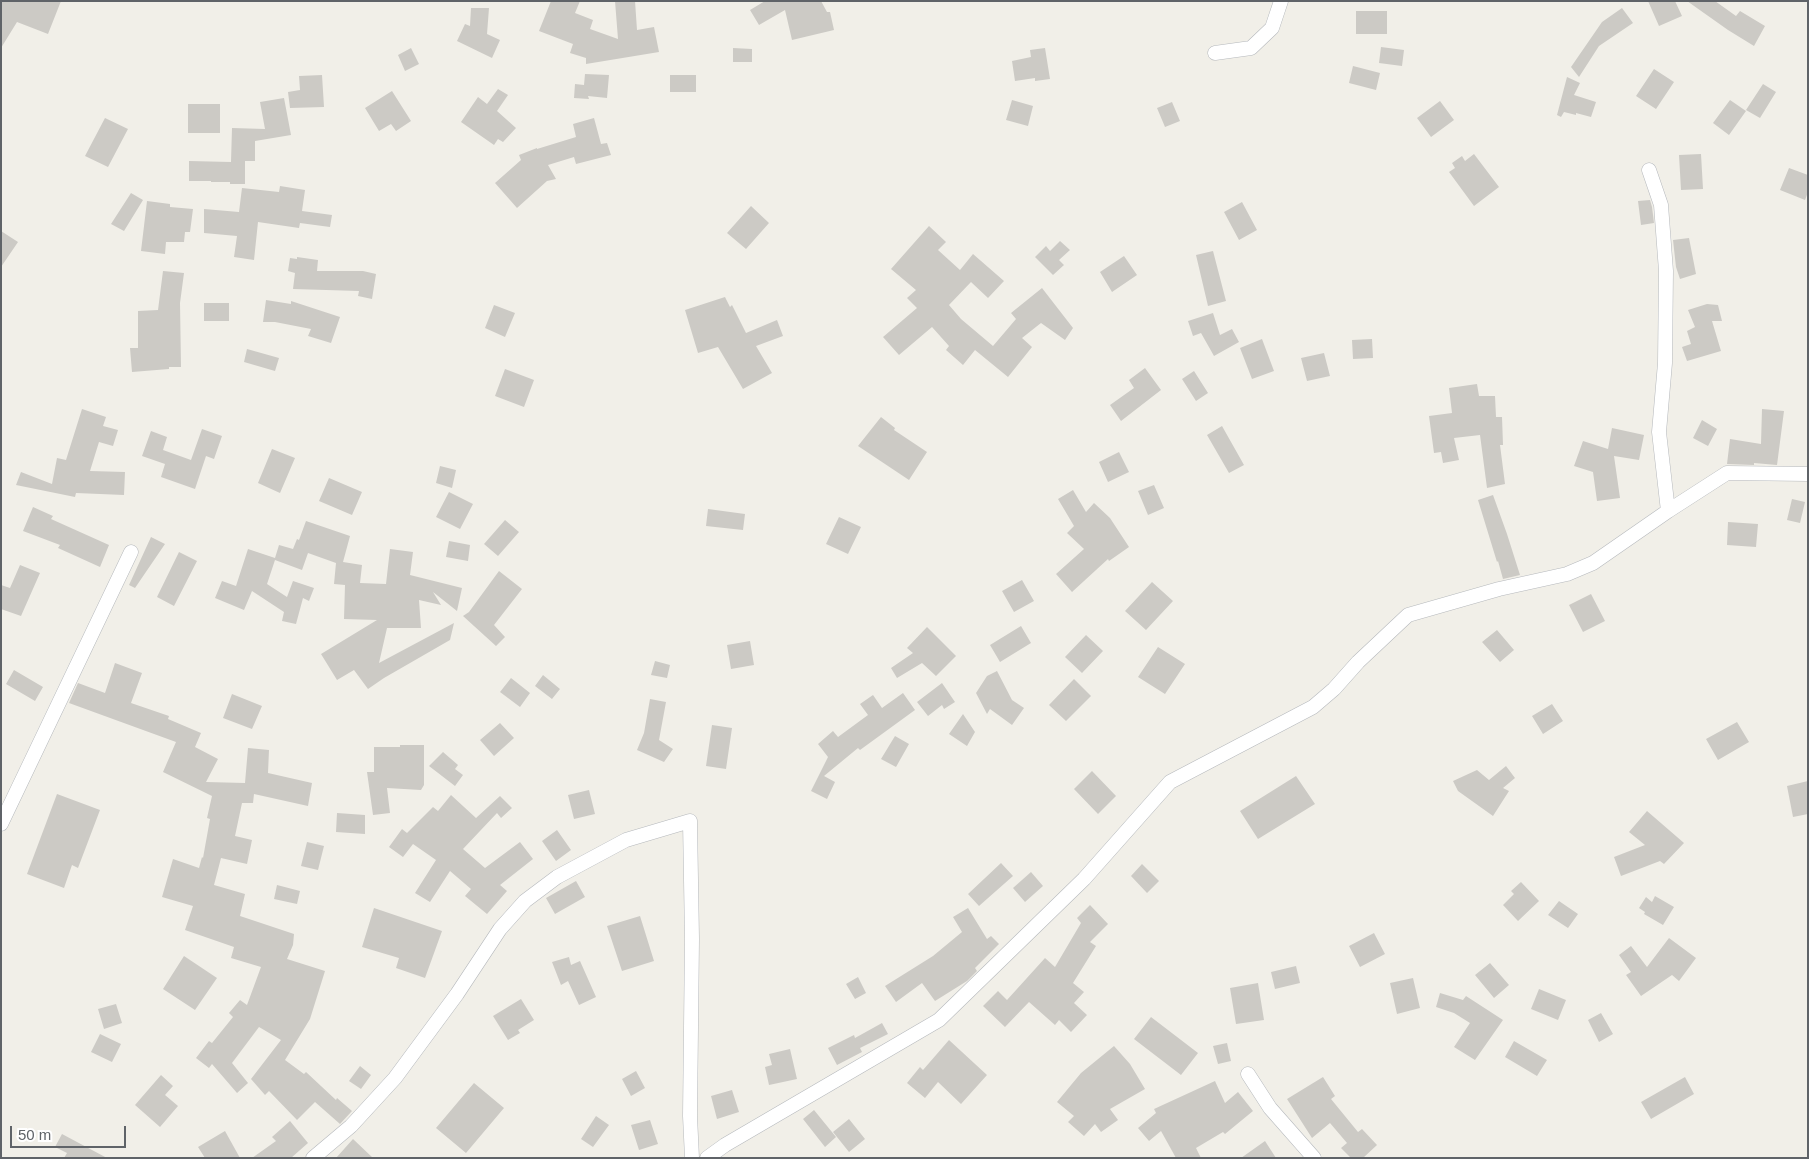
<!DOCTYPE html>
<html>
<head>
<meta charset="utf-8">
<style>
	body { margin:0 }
	#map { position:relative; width:1809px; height:1159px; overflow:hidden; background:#f1efe8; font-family:Arial,sans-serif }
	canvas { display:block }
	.frame { position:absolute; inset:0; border:2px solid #5f6368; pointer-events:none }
	.scale { position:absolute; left:10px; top:1126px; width:116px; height:22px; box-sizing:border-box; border:2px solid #5f6368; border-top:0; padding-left:6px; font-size:15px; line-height:18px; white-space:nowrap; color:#5f6368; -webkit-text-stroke:4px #fff; paint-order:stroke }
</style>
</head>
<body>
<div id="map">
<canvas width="1809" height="1159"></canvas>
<div class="frame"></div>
<div class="scale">50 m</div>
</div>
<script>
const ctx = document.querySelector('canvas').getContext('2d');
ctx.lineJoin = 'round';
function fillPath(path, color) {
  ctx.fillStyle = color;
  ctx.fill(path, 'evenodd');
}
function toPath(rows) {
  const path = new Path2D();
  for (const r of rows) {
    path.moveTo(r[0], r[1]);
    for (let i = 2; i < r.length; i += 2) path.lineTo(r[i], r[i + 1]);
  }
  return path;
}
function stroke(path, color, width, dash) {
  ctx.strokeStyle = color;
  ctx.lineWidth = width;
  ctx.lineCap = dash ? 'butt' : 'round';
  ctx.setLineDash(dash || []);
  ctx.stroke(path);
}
const building = toPath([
	[1,1,61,1,48,34,17,22,1,48],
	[551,1,580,1,575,13,593,20,590,29,618,39,615,1,635,1,637,30,654,27,659,52,586,64,586,58,570,53,573,44,539,31],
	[765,1,821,1,827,12,830,12,834,30,792,40,785,10,759,25,750,10],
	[1648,1,1675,1,1682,16,1659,26],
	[1687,1,1715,1,1736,16,1740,11,1765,26,1754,46,1728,30],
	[471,8,489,8,487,34,500,40,492,58,457,41,465,24,470,26],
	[1622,8,1633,23,1599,46,1579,77,1571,67,1602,22],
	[1356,11,1387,11,1387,34,1356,34],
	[1381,47,1404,50,1402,66,1379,63],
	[411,48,419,64,405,71,398,55],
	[733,48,752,49,752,62,733,62],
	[1045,48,1050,79,1035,81,1035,78,1015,81,1012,61,1031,57,1030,50],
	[1353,66,1380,73,1376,90,1349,83],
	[1654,69,1674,82,1656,109,1636,96],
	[585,74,609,75,607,98,588,96,589,99,574,98,575,84,584,85],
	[322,75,324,107,290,108,288,92,300,90,299,76],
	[670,75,696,75,696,92,670,92],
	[1567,77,1580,83,1574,95,1596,102,1591,117,1576,113,1576,115,1564,112,1561,117,1557,115],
	[1763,84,1776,92,1760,118,1746,110],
	[498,89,508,95,497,111,516,128,503,142,498,139,494,145,461,122,478,97,487,104],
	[392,91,411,121,396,131,391,124,379,131,365,108],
	[284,98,291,135,255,141,255,161,245,161,245,184,230,184,230,182,211,182,211,181,189,181,189,161,231,162,232,128,265,129,260,102],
	[1012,100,1033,106,1028,126,1006,120],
	[1730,100,1746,111,1729,135,1713,123],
	[1440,101,1454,120,1431,137,1417,118],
	[1172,102,1180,121,1165,127,1157,108],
	[188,104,220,104,220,133,188,133],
	[105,118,128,129,108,167,85,156],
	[594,118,601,144,607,143,611,155,576,164,574,157,548,165,556,179,547,181,517,208,495,183,521,160,519,155,537,148,537,149,576,137,573,124],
	[1474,154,1499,187,1474,206,1449,172,1455,168,1452,163,1462,156,1465,161],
	[1701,154,1703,189,1681,190,1679,155],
	[1789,168,1808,175,1808,192,1805,200,1780,190],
	[280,186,305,190,302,211,332,215,330,227,300,223,299,228,258,222,254,260,234,257,237,236,204,233,204,209,239,212,242,188,279,192],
	[131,193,143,200,124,231,111,224],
	[1650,200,1652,207,1654,223,1641,225,1638,201],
	[147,201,170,204,170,207,193,209,190,232,185,232,184,242,166,242,165,254,141,251],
	[1242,202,1257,230,1239,240,1224,212],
	[751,206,769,223,746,249,727,233],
	[929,226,946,242,938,250,960,270,973,254,1004,281,988,298,971,282,949,305,961,319,993,346,1016,319,1011,313,1042,288,1073,328,1065,340,1041,323,1022,338,1032,347,1008,377,975,350,963,365,946,350,949,346,932,327,899,355,883,337,917,308,907,298,916,290,891,269],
	[1,231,18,242,1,267],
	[1689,238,1696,274,1680,279,1676,267,1673,240],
	[1060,241,1070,250,1059,260,1064,265,1053,275,1035,257,1046,246,1050,251],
	[1213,251,1226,301,1208,306,1196,255],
	[1124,256,1137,275,1112,292,1100,272],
	[297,257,318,260,317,271,363,271,376,274,372,299,358,296,359,291,293,289,295,273,288,271,290,258,297,259],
	[163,271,184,273,180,303,181,367,169,367,169,369,132,372,130,348,138,348,138,311,158,310],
	[725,297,730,307,732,305,746,333,777,320,783,336,756,346,772,373,743,389,718,347,698,353,685,310],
	[266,300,291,304,291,301,340,317,331,343,308,336,311,329,275,322,263,322],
	[204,303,229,303,229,321,204,321],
	[1707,304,1718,305,1722,321,1712,321,1721,351,1687,361,1682,347,1691,344,1687,331,1695,327,1688,310],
	[494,305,515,313,505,337,485,328],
	[1213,313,1220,335,1232,329,1239,342,1214,356,1201,333,1193,336,1188,321],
	[1262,339,1274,371,1252,379,1240,348],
	[1372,339,1373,358,1353,359,1352,340],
	[247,349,279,358,275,371,244,362],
	[1324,353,1330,376,1307,381,1301,358],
	[1145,368,1161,390,1121,421,1110,405,1134,388,1129,380],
	[505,369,534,380,524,407,495,396],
	[1194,371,1208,393,1196,401,1182,379],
	[1477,384,1479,396,1495,396,1496,417,1502,417,1503,445,1500,445,1505,484,1487,488,1480,435,1454,438,1459,460,1443,463,1441,452,1434,453,1429,416,1452,413,1449,388],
	[82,409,106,417,103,426,118,430,113,446,99,442,90,471,125,472,124,495,76,493,75,497,16,485,21,472,52,484,57,458,66,460],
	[1762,409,1784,411,1777,465,1754,463,1754,465,1727,464,1730,439,1761,444],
	[881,417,895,428,894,430,927,452,909,480,858,446],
	[1702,420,1717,429,1708,446,1693,438],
	[1222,426,1244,465,1229,473,1207,435],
	[1612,428,1644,435,1639,460,1614,456,1620,498,1597,501,1593,472,1574,466,1583,441,1608,449],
	[202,429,222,436,214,459,206,456,195,489,161,477,165,464,142,456,151,431,167,437,163,450,191,460],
	[272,449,295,458,280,493,258,483],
	[1119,452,1129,472,1108,482,1099,462],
	[440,466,456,470,452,488,436,483],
	[329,478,362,492,352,515,319,501],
	[1154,485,1164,508,1148,515,1138,491],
	[1073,490,1086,512,1094,503,1110,518,1129,547,1109,561,1108,559,1072,592,1056,574,1084,549,1067,533,1074,526,1058,499],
	[449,492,473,504,460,529,436,517],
	[1493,495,1507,534,1520,575,1503,579,1498,561,1497,562,1478,500],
	[1792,499,1805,502,1800,523,1787,520],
	[33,507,53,516,51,519,109,545,100,567,58,548,60,545,23,531],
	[708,509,745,514,743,530,706,526],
	[839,517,861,527,848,554,826,544],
	[505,520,519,532,498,556,484,544],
	[306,521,350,536,343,562,362,565,360,583,386,584,390,549,413,552,410,575,462,588,457,611,433,592,441,605,419,600,421,628,387,628,379,663,454,623,450,640,384,678,368,689,354,670,337,680,321,654,377,620,344,619,345,585,334,584,336,563,308,553,302,570,275,560,267,584,287,597,293,581,314,588,309,601,303,598,296,624,282,621,284,612,252,591,244,610,215,598,222,581,236,586,248,549,275,558,279,545,293,549,297,539,299,540],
	[1728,522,1758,524,1756,547,1727,545],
	[151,537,165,544,135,588,129,585],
	[449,541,470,545,468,561,446,557],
	[179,552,197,561,174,606,157,597],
	[20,565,40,573,21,616,1,609,1,585,10,588],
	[499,571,522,589,494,625,505,637,496,646,463,616,469,612],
	[1022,580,1034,601,1014,612,1002,591],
	[1152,582,1173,601,1146,630,1125,611],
	[1591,594,1605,621,1583,632,1569,605],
	[1021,626,1031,643,1000,662,990,645],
	[927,627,956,656,936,676,922,663,897,678,891,668,913,653,907,648],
	[1497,630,1514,650,1500,662,1482,642],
	[1086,635,1103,651,1082,673,1065,657],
	[750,641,754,665,731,669,727,645],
	[1158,647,1185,664,1165,694,1138,677],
	[655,661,670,665,667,678,651,675],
	[115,663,142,673,131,703,169,716,168,719,201,733,195,747,218,759,206,782,245,783,248,748,269,750,268,773,312,783,308,806,254,794,253,803,242,803,235,836,252,840,247,864,221,858,214,885,245,894,240,916,294,934,293,945,287,959,325,971,310,1019,285,1060,304,1074,306,1072,336,1100,337,1098,352,1111,340,1124,315,1102,297,1120,269,1091,265,1095,251,1079,281,1040,259,1027,232,1063,248,1083,237,1093,212,1064,209,1068,196,1058,209,1041,212,1043,233,1017,229,1013,240,1000,247,1005,261,967,231,958,234,947,185,930,193,906,162,897,173,859,199,868,202,857,203,858,210,819,207,818,212,796,163,772,176,742,69,703,78,683,105,693],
	[14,670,43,687,35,701,6,684],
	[997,671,1012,700,1024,708,1012,725,990,709,987,714,976,693,987,676],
	[543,675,560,689,552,699,535,686],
	[511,678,530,693,520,707,500,692],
	[1074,679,1091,696,1066,721,1049,705],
	[942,683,955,702,944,709,942,705,928,716,917,702],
	[903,693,915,710,860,750,858,748,824,776,835,782,827,799,811,791,828,757,818,744,833,731,838,737,868,715,860,704,873,695,882,708],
	[232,694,262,706,252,729,223,718],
	[650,699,666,702,659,740,673,749,664,762,637,750,644,733],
	[1552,704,1563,721,1543,734,1532,716],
	[963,714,975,732,967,746,949,734],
	[1737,722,1749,742,1718,760,1706,739],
	[500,723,514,738,494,756,480,740],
	[712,725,732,728,726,769,706,766],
	[895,736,909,744,896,767,881,759],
	[400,745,424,745,424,785,421,790,387,788,390,813,373,815,367,772,374,772,374,747,400,747],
	[443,752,458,765,455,769,463,775,455,786,429,766],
	[1506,766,1515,778,1503,788,1509,791,1493,816,1458,791,1453,781,1477,770,1489,780],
	[1092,771,1116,796,1098,814,1074,789],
	[1296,776,1315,804,1258,839,1240,811],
	[1808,781,1808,814,1793,817,1787,786],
	[589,790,595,814,574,819,568,795],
	[57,794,100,810,78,868,72,865,64,888,27,874],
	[451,795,476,818,500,796,512,808,501,818,497,813,463,849,485,868,520,842,533,859,500,885,507,891,487,914,465,896,471,889,450,871,430,902,415,893,436,860,413,844,403,857,389,847,402,829,407,833,433,807,438,811],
	[1647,811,1684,843,1664,864,1660,861,1621,876,1614,857,1645,845,1629,832],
	[337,813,365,815,365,834,336,832],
	[557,830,571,850,556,861,542,841],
	[307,842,324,846,318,870,301,866],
	[1001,863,1013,876,979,906,968,894],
	[1142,864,1159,881,1147,893,1131,876],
	[1031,872,1043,886,1025,902,1013,888],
	[576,881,585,897,555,914,546,898],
	[1521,882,1539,901,1518,921,1503,905,1514,894,1511,891],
	[277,885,300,891,297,904,274,899],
	[1655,896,1674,907,1663,925,1644,914,1645,912,1639,908,1646,897,1652,902],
	[1559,901,1578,914,1568,928,1548,915],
	[1090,905,1108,924,1090,942,1096,946,1073,983,1084,992,1074,1003,1087,1015,1071,1032,1059,1020,1055,1025,1029,1002,1005,1027,983,1006,998,991,1007,1000,1045,958,1055,967,1081,923,1077,918],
	[374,908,442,931,425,978,396,968,399,958,362,947],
	[968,908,987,939,991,936,999,944,975,968,977,971,967,981,935,1001,922,983,896,1002,885,986,933,956,962,932,953,917],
	[640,916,654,961,622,971,607,926],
	[1374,933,1385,954,1360,967,1349,946],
	[1669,938,1696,958,1679,981,1672,975,1641,996,1626,975,1631,972,1619,955,1631,946,1647,967],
	[184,956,217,978,195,1010,163,989],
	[569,957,571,965,580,961,596,997,579,1005,568,981,561,985,552,962],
	[1490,963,1509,985,1494,998,1475,975],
	[1296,966,1300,983,1275,989,1271,972],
	[858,977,866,993,855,999,846,984],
	[1413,978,1420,1008,1397,1014,1390,983],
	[1258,983,1264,1020,1236,1024,1230,988],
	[1539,989,1566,1000,1558,1020,1531,1009],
	[1440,993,1463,1000,1466,996,1503,1020,1475,1060,1454,1047,1470,1023,1454,1013,1436,1007],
	[521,999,534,1020,518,1030,520,1033,508,1040,493,1016],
	[116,1004,122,1023,104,1029,98,1009],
	[1601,1013,1613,1034,1599,1042,1588,1020],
	[1151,1017,1198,1053,1181,1075,1134,1039],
	[882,1023,888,1034,860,1048,862,1052,837,1065,828,1048,854,1035,855,1038],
	[100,1034,121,1044,112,1062,91,1052],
	[949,1040,987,1075,961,1104,938,1082,925,1098,907,1083,920,1067,923,1070],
	[1514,1041,1547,1060,1537,1076,1505,1057],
	[1227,1043,1231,1061,1218,1064,1213,1046],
	[1114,1046,1130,1064,1145,1089,1110,1109,1118,1120,1101,1132,1095,1124,1084,1136,1068,1122,1074,1116,1057,1102,1081,1073],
	[790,1049,797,1079,769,1085,765,1067,772,1065,769,1054],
	[360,1066,371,1075,361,1089,349,1081],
	[636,1071,645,1088,631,1096,622,1079],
	[161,1075,173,1086,165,1095,178,1106,160,1127,135,1105],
	[1323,1077,1335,1096,1331,1099,1358,1132,1362,1129,1377,1145,1363,1158,1351,1158,1341,1148,1347,1143,1330,1123,1312,1138,1287,1099],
	[1685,1077,1694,1094,1651,1119,1641,1102],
	[1215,1081,1225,1103,1238,1092,1253,1111,1225,1134,1223,1132,1196,1148,1201,1158,1176,1158,1161,1131,1149,1141,1138,1128,1156,1113,1154,1109],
	[474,1083,504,1108,466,1153,436,1128],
	[732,1090,739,1112,717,1119,711,1096],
	[814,1110,836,1137,825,1147,803,1119],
	[596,1116,609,1125,593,1147,581,1139],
	[849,1119,865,1139,849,1152,833,1132],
	[650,1120,658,1144,639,1150,631,1125],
	[290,1121,308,1143,291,1158,252,1158,276,1141,272,1137],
	[225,1131,240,1158,205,1158,198,1147],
	[62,1134,107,1158,64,1158,67,1153,55,1147],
	[353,1139,373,1158,336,1158],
	[1265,1141,1276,1158,1241,1158]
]);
const minor = toPath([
	[1215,53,1251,48,1272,28,1281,1],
	[1649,170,1661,205,1666,271,1665,363,1659,432,1668,511],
	[1,824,131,552],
	[1248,1074,1270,1108,1314,1158],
	[313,1158,351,1126,395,1078,457,994,500,929,525,901,557,877,626,840,690,821,692,939,690,1116,692,1158],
	[707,1158,725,1145,939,1020,1084,879,1170,782,1313,707,1334,689,1358,662,1408,615,1499,589,1567,574,1593,563,1668,511,1727,473,1808,474]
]);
fillPath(building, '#cccac5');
stroke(minor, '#b5b8bc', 15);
stroke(minor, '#fff', 14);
</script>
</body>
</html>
